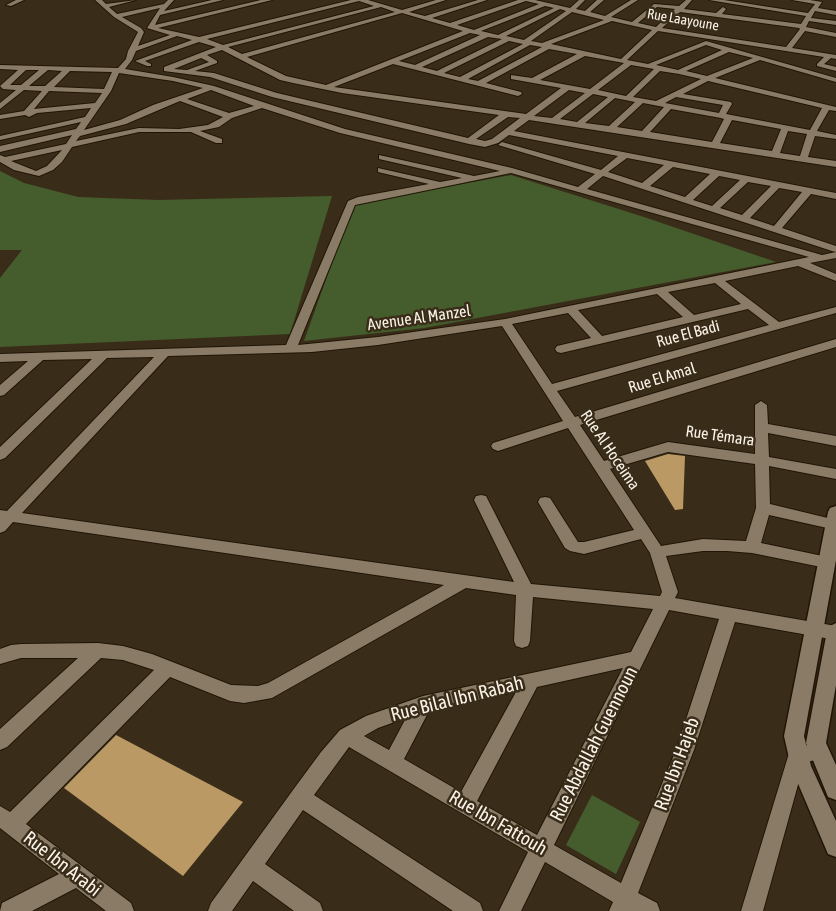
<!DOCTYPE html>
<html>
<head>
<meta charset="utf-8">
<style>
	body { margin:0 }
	canvas { display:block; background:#392d1a }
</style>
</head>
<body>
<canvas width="836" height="911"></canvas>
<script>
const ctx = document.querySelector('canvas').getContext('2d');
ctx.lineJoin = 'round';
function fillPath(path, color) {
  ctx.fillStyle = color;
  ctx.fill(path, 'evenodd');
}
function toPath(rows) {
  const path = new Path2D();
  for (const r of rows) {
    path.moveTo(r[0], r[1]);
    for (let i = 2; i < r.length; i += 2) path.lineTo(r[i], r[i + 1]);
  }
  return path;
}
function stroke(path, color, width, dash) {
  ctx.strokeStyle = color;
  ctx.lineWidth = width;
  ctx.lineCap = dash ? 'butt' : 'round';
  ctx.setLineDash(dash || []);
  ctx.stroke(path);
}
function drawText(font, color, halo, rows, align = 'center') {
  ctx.font = font + ' "Asap Condensed",sans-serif';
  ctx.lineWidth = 5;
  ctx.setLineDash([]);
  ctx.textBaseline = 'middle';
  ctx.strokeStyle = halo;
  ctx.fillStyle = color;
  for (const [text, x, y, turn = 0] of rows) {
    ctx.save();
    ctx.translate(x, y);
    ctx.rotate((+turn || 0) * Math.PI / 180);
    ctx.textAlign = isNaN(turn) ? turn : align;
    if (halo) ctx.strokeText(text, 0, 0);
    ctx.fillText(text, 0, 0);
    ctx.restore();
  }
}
const green = toPath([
	[0,171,24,183,78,197,158,200,332,196,290,334,0,347,0,278,22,250,0,250],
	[511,175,644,217,776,262,424,328,304,341,353,204],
	[592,795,640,822,616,874,566,845]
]);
const building = toPath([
	[668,454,685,456,683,509,675,510,645,461],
	[116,735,243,802,183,876,64,788]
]);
const minor = toPath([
	[16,0,24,0,11,6,6,5,16,0],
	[95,0,102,0,106,4,136,0,109,7,117,14,164,4,168,0,174,0,164,11,212,0,223,0,160,15,155,25,261,0,272,0,158,28,199,37,351,0,368,0,402,10,436,0,446,0,409,12,425,16,478,0,487,0,432,18,450,23,518,0,535,0,570,8,579,0,585,0,576,9,585,11,597,0,604,0,590,12,605,16,631,0,638,0,611,17,632,22,654,4,679,6,686,0,692,0,684,9,716,13,723,7,726,9,722,14,801,24,806,16,709,0,724,0,808,13,815,4,792,0,810,0,822,2,818,8,836,11,836,15,815,11,811,18,836,21,836,25,809,21,806,27,836,33,836,37,805,31,792,48,836,55,836,59,831,58,824,64,836,67,836,71,817,66,817,64,824,57,658,31,627,60,648,64,706,41,836,78,836,82,760,60,715,78,836,107,836,111,829,110,817,131,836,135,836,139,815,136,808,157,836,161,836,167,529,120,514,131,836,193,836,199,811,194,782,228,836,246,836,258,810,263,836,274,836,281,798,266,725,281,779,322,836,307,836,313,557,391,575,417,836,339,836,347,580,425,604,461,668,442,755,454,755,405,761,401,767,405,768,424,836,436,836,446,768,433,769,457,836,469,836,479,769,466,770,504,836,520,836,530,769,515,761,543,832,558,834,562,832,566,826,568,752,553,727,551,703,551,666,556,678,592,675,598,836,626,836,640,735,622,694,750,638,893,657,903,660,911,609,911,613,902,545,862,521,911,499,911,528,852,349,747,314,795,480,903,483,911,453,911,303,810,265,864,320,903,323,911,294,911,253,881,232,911,208,911,211,903,293,790,321,752,340,730,366,716,423,696,631,652,653,609,533,597,530,641,528,646,522,648,516,646,514,641,516,595,466,588,272,698,244,703,230,701,170,677,26,824,131,903,134,911,106,911,76,888,32,911,0,911,2,903,59,874,0,828,0,806,10,812,154,670,123,660,101,658,7,747,0,750,0,729,78,658,21,658,0,664,0,649,11,645,21,644,98,643,123,646,152,654,231,685,258,686,268,683,444,585,13,522,5,531,0,533,0,510,7,511,154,357,107,358,5,458,0,460,0,447,92,359,43,360,4,395,0,396,0,385,28,361,0,362,0,354,286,345,348,201,358,197,429,184,378,172,378,168,440,182,462,178,379,159,379,155,474,176,500,171,340,133,262,108,232,118,219,127,200,131,222,139,222,143,216,143,191,132,139,132,72,147,62,162,53,170,39,176,14,170,0,162,0,155,5,157,66,144,72,135,0,152,0,146,76,129,81,122,0,140,0,136,85,117,91,108,37,113,29,117,25,115,0,119,0,115,24,111,42,91,24,90,0,109,0,103,16,90,3,89,0,86,18,70,0,69,0,65,118,68,126,59,128,51,138,32,114,17,95,0],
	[359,1,374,6,223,45,207,39,359,1],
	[526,1,539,4,474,30,457,25,526,1],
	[545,6,554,8,498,35,481,31,545,6],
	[381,7,395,12,242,54,228,47,381,7],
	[657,7,675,9,656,27,638,23,657,7],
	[160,8,147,28,170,35,138,46,144,32,141,28,122,17,160,8],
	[560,9,566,11,524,40,506,36,560,9],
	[572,12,604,20,542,43,531,41,572,12],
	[680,12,799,28,800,29,786,47,662,28,680,12],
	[402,13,463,31,326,85,286,76,247,57,402,13],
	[612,21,652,30,621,59,551,44,612,21],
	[470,33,480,35,415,65,399,61,470,33],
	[177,36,192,40,135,61,147,66,151,66,151,64,145,61,199,42,216,47,164,67,164,71,210,77,272,97,469,144,485,147,498,143,509,135,618,156,601,170,502,142,498,145,595,174,578,187,512,168,345,129,214,86,173,77,125,69,132,60,136,51,177,36],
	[488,37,502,39,437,71,422,67,488,37],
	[509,41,523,44,460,77,444,73,509,41],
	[530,45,542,47,478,81,468,79,530,45],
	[706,45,722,50,678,70,656,65,706,45],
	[549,49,577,54,532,78,511,75,511,79,561,88,526,114,334,87,393,64,518,96,522,94,521,92,486,83,549,49],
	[222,50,280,80,293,83,342,93,499,115,468,138,277,93,214,73,195,71,217,63,217,61,207,55,222,50],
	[729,52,753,58,707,76,686,71,729,52],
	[585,56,624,63,590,89,540,80,585,56],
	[201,58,209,62,187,70,174,69,201,58],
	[631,65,654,69,626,96,598,90,631,65],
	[26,70,39,70,21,85,10,85,26,70],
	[48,70,62,71,45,86,29,86,48,70],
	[70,71,112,72,104,89,54,87,70,71],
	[660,71,679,74,701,79,656,101,633,97,660,71],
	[119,73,173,81,203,88,153,105,120,120,84,130,111,91,119,73],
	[708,81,822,108,810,130,726,114,732,104,731,102,683,94,708,81],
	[211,90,254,106,229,113,187,99,211,90],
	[569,90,585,93,552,118,534,116,569,90],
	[49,91,102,93,95,103,34,109,49,91],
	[593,94,608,97,577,122,560,119,593,94],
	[676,97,723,105,719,113,665,103,676,97],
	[615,98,635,102,609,126,585,123,615,98],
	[180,101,223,117,208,125,179,129,139,128,76,141,80,136,126,124,180,101],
	[643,103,664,107,642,131,617,127,643,103],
	[671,109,721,118,724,119,712,142,650,132,671,109],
	[508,117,520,118,492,139,485,141,476,139,508,117],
	[732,120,781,129,772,151,720,143,732,120],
	[788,131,807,134,800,156,780,153,788,131],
	[62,150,47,166,36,171,11,161,62,150],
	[627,158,664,165,642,183,608,172,627,158],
	[673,167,710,174,685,197,650,186,673,167],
	[511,173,809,257,505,319,378,337,298,345,355,205,511,173],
	[603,176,832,251,836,252,822,255,587,189,603,176],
	[719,176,740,180,712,206,693,200,719,176],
	[748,182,771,186,742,215,720,208,748,182],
	[779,188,802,192,774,226,750,218,779,188],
	[715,283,741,304,694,315,668,292,715,283],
	[657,294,683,317,602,336,578,310,657,294],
	[748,309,769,325,552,384,512,324,568,313,591,338,557,346,555,349,557,352,561,353,748,309],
	[502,326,563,421,493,443,491,446,493,449,498,451,568,428,634,530,584,542,578,542,550,498,545,497,540,498,538,502,565,548,570,551,584,554,641,539,650,553,662,592,660,596,531,584,488,500,486,496,481,495,476,496,474,500,514,582,22,513,168,356,312,352,378,345,502,326],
	[668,452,755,464,756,508,746,541,703,539,661,546,610,469,668,452],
	[669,610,719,619,676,750,621,883,554,845,669,610],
	[623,668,537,835,477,801,537,687,623,668],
	[516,692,461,792,404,759,429,711,516,692],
	[406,718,389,750,364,736,378,728,406,718],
	[818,742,825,745,827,751,825,757,804,763,763,911,741,911,790,750,818,742]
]);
const secondary = toPath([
	[836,506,836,560,804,736,811,766,836,821,836,857,828,854,791,767,784,736,828,512,830,508,836,506],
	[836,623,836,685,826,743,836,765,836,800,828,797,806,743,827,631,830,626,836,623]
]);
const farStreetnames = [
	["Rue Laayoune",683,20,10]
];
const streetNames = [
	["Avenue Al Manzel",419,318,-8],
	["Rue El Badi",688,334,-15],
	["Rue El Amal",662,378,-17],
	["Rue Témara",720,436,8],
	["Rue Al Hoceima",610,450,56]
];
const nearStreetnames = [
	["Rue Bilal Ibn Rabah",457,699,-14],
	["Rue Abdallah Guennoun",594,744,-63],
	["Rue Ibn Hajeb",677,764,-70],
	["Rue Ibn Fattouh",498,823,30],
	["Rue Ibn Arabi",62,864,38]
];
fillPath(green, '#455d2c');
fillPath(building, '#bb9965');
stroke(minor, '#201504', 2);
stroke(secondary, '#201504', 3);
fillPath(minor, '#897b66');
fillPath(secondary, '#897b66');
drawText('14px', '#fbf3e8', '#392d1a', farStreetnames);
drawText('16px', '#fbf3e8', '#392d1a', streetNames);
drawText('19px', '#fbf3e8', '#392d1a', nearStreetnames);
</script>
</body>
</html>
